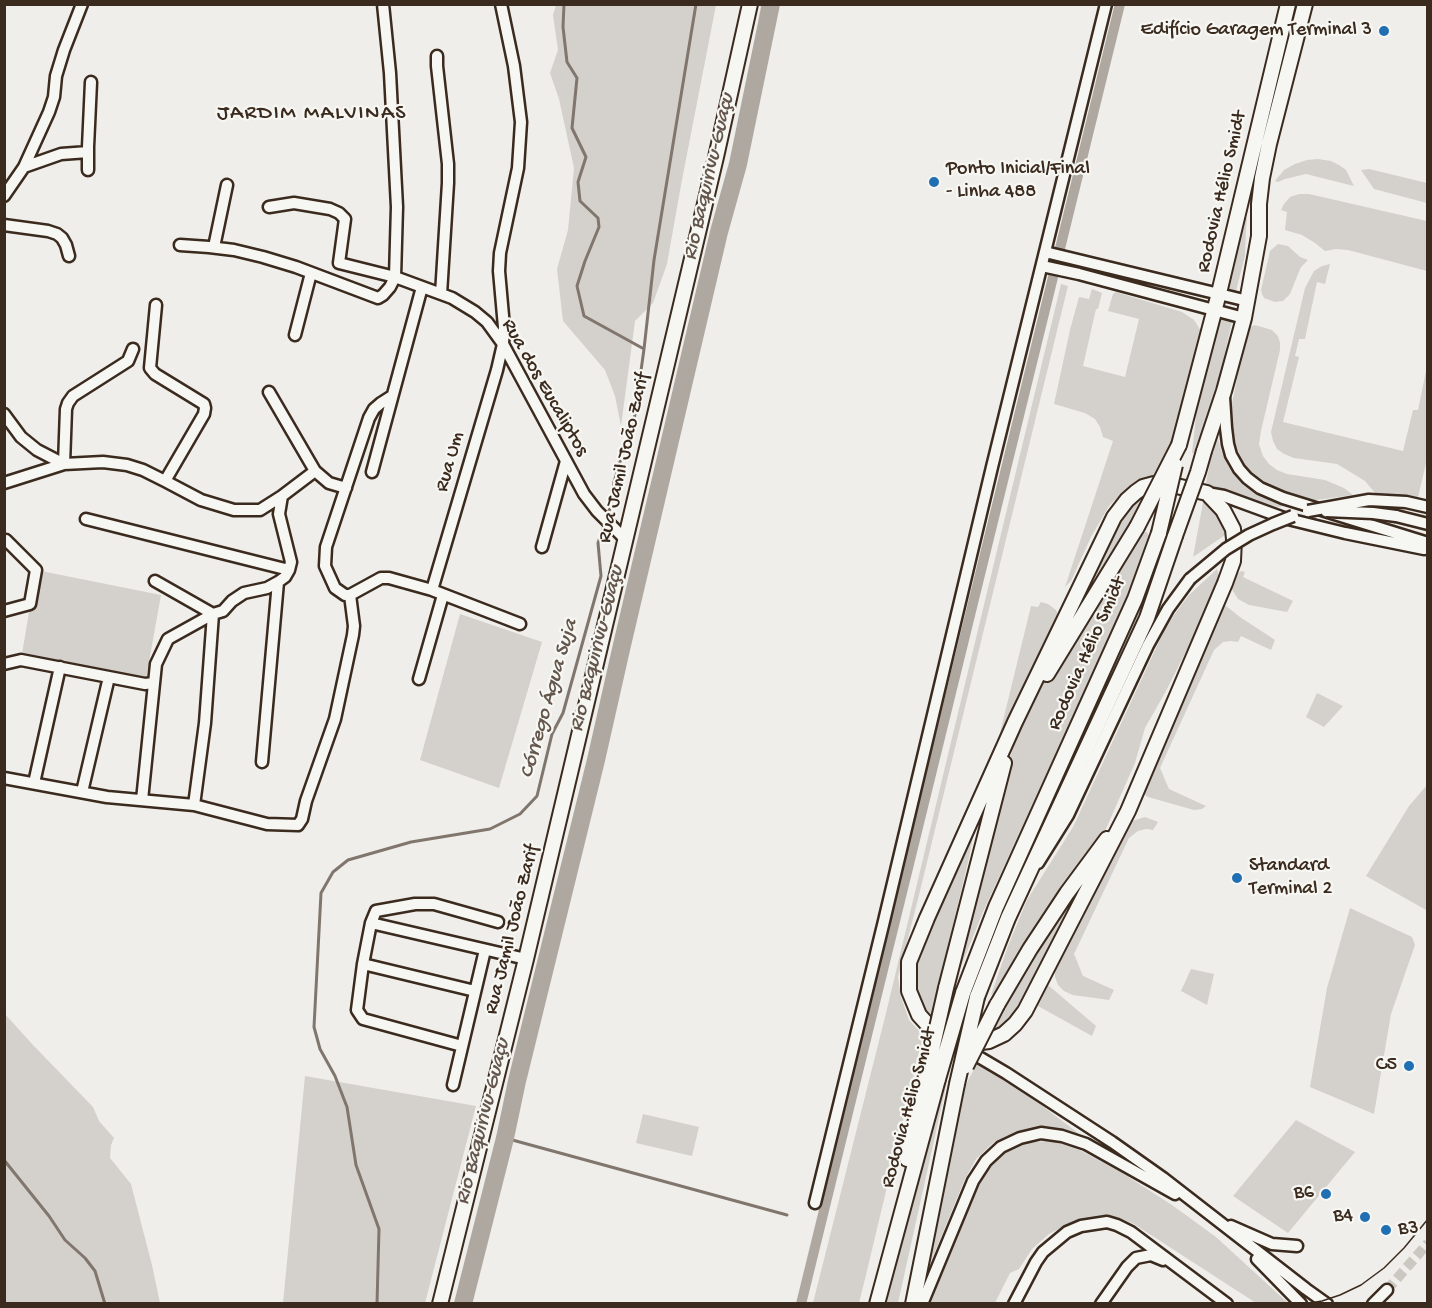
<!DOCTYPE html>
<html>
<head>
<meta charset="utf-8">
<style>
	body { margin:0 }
	#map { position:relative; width:1432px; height:1308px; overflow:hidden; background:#efeeea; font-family:"Gochi Hand",sans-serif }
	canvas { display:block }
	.frame { position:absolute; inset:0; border:6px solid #3b2a1e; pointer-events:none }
</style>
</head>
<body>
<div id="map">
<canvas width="1432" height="1308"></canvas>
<div class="frame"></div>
</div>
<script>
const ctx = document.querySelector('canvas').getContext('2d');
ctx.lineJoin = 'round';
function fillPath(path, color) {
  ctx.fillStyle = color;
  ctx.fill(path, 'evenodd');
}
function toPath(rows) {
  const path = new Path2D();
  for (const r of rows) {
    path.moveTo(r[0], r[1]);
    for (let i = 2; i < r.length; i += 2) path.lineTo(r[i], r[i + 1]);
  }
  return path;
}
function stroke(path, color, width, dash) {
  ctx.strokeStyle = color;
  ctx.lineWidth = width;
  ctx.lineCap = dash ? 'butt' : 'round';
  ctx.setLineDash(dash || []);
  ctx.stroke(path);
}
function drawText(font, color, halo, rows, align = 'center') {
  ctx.font = font + ' "Gochi Hand",sans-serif';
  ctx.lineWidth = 4.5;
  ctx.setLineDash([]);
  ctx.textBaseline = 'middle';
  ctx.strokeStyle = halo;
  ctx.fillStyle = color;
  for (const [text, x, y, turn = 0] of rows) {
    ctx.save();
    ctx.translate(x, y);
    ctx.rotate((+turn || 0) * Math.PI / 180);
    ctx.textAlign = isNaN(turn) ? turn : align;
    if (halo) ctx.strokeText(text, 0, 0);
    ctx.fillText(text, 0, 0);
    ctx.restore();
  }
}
const green = toPath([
	[556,5,716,5,681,185,667,264,653,303,635,321,621,426,615,396,605,370,563,321,557,269,568,230,574,168,559,99,550,73,558,50,553,15],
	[761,5,765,5,765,14,760,51,750,93,749,95,746,94],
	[1318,159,1331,161,1339,165,1346,170,1354,186,1306,174,1285,179,1278,182,1275,181,1284,170,1295,164,1307,160],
	[1369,169,1427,183,1427,203,1374,189,1361,170],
	[1299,194,1309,194,1427,221,1427,271,1348,250,1336,249,1325,251,1315,243,1302,235,1285,230,1287,212,1281,210,1284,204,1290,197],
	[1244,217,1246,217,1247,219,1246,229,1245,256,1237,287,1236,291,1233,292,1228,287,1227,284,1242,219],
	[1278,244,1288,246,1300,257,1308,260,1301,267,1298,274,1290,294,1283,301,1275,302,1264,298,1262,294,1261,290,1270,251],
	[1330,264,1325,284,1317,282,1305,339,1299,339,1295,356,1299,357,1283,422,1403,451,1413,410,1418,410,1427,366,1427,459,1418,497,1376,494,1365,481,1347,470,1337,464,1294,458,1284,454,1277,449,1273,441,1271,432,1305,288,1314,271,1322,266],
	[1061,284,1068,286,919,895,898,977,901,997,909,1020,924,1036,918,1057,866,1275,859,1303,813,1303,885,1017],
	[1092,289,1102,293,1098,309,1096,309,1083,366,1125,377,1139,319,1108,311,1113,294,1116,292,1182,312,1194,320,1201,331,1174,444,1159,477,1142,480,1128,487,1109,506,1091,537,1071,581,1065,587,1113,441,1103,437,1100,427,1095,419,1085,413,1054,404,1070,330,1079,297,1089,299],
	[1222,316,1230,318,1232,321,1223,362,1208,417,1194,453,1192,453,1196,416,1217,321],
	[1255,325,1272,330,1278,336,1280,343,1280,350,1261,431,1259,444,1263,456,1269,464,1277,470,1287,474,1325,480,1344,488,1353,495,1302,502,1264,484,1253,476,1244,465,1234,442,1232,427,1231,408,1246,335,1247,330,1250,327],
	[1216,431,1222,453,1229,467,1244,482,1290,505,1278,507,1241,497,1206,483],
	[1152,491,1059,645,1118,518,1138,498],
	[1204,497,1215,504,1228,533,1193,557],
	[1144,532,1147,532,1149,536,1134,580,1118,618,983,912,960,969,957,972,956,970,1007,768,1016,738,1031,702,1062,653],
	[1168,534,1172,536,1148,602,973,996,969,994,980,962,1029,846,1138,612],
	[1217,569,1221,582,1166,691,1145,728,1135,763,1105,831,1088,859,998,992,991,995,1008,946,1027,900,1073,827,1162,635,1174,615,1189,595],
	[36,570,161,595,145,684,21,660],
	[1241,571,1245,572,1243,577,1293,601,1287,612,1249,605,1238,599,1231,588,1232,582,1234,577],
	[1041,602,1048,604,1056,610,1059,616,932,892,933,883,999,737,1031,606,1038,607],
	[1223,606,1226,606,1240,617,1275,640,1271,650,1241,636,1238,642,1231,641,1223,642,1214,650,1160,768,1169,789,1206,806,1202,809,1194,810,1148,797,1142,793,1209,642,1221,609],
	[460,614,542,642,499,788,420,760],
	[1317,693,1343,706,1324,727,1306,717],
	[1427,785,1428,907,1426,910,1366,876,1409,806],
	[1145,817,1158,822,1153,830,1146,829,1138,831,1129,838,1074,954,1083,976,1114,990,1109,1000,1073,995,1064,991,1058,985,1055,977,1055,966,1129,822],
	[972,835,973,837,969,858,931,1016,926,1016,916,1003,912,969,969,836],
	[1080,882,1036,977,1021,1006,999,1029,991,1032,1001,1006],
	[1350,908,1412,937,1415,945,1391,1014,1374,1114,1310,1087,1327,988],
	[1191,969,1214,974,1207,1005,1181,991],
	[1048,985,1096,1026,1092,1036,1038,1006],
	[4,1013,33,1045,93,1107,99,1121,114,1138,111,1145,110,1158,131,1184,152,1265,160,1303,5,1303],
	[978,1062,1000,1074,1090,1142,1065,1131,1051,1128,1033,1128,1015,1132,993,1143,976,1159,964,1181,928,1269,923,1268,965,1086],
	[305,1076,476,1106,425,1303,283,1303],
	[943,1080,947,1082,898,1303,882,1304],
	[643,1114,699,1127,692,1156,636,1143],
	[1296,1120,1355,1152,1288,1233,1233,1196],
	[1052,1141,1072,1146,1119,1171,1172,1205,1216,1237,1288,1303,1256,1303,1134,1224,1116,1217,1104,1217,1088,1218,1068,1224,1049,1234,1032,1249,1019,1269,1010,1273,995,1303,930,1304,973,1193,985,1172,999,1156,1014,1148,1029,1142]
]);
const stream = toPath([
	[564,4,563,27,567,62,577,78,572,128,586,157,578,182,580,201,598,218,599,227,585,261,577,286,584,316,644,349,634,421,626,442,614,482,611,505,607,517],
	[644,349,654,260,696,4],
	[505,1138,787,1215],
	[4,1160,49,1216,65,1240,85,1258,95,1271,105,1304],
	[377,1304,379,1229,356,1165,347,1107,335,1076,320,1049,314,1027,321,893,333,872,348,860,411,842,490,829,520,814,537,796,552,734,563,713,601,576,598,543,605,523]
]);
const canal = toPath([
	[801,1304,1120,4]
]);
const river = toPath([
	[463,1304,505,1138,517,1081,596,760,622,645,719,232,738,164,771,4]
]);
const minorTunnel = toPath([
	[1387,1290,1428,1243]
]);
const minor = toPath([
	[383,4,390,73,397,207,395,277,452,298,475,312,487,322,503,344,584,494,597,511,626,540],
	[437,56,437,66,448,164,448,183,441,294],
	[24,167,61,154,88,152],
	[88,170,88,147,91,82],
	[4,196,24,167,49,112,54,97,56,76,64,50,82,4],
	[4,225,48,231,57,234,62,238,66,245,69,256],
	[180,245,209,247,234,250,263,257,296,267,378,298,383,295,390,287,395,277,339,263,345,219,339,213,330,209,294,203,269,207],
	[214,247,227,185],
	[1045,252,1248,301],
	[1042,266,1079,274,1244,318],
	[156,305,150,368,155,374,204,404,205,408,204,414,165,481],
	[295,335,311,273],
	[269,392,315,471,329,483,346,488],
	[392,396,381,403,374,409,369,418,326,547,325,566,335,588,345,595,350,595,381,578,389,578,432,590,520,624],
	[1224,397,1226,428,1228,444,1231,455,1239,469,1247,478,1260,488,1283,498,1428,543],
	[4,414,21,437,37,450,64,464,103,462,127,465,143,470,165,481,201,500,234,510,260,510,282,496,315,471],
	[372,472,422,287],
	[4,483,64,464,66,409,68,403,73,396,128,361,133,349],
	[1207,493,1224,496,1284,518,1345,533,1424,549],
	[1396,516,1428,524],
	[86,519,289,570],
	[4,540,6,540,36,570,30,604,4,611],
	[542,547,566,461],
	[155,581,213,614,223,611,232,601,244,593,267,588,278,582,285,577,289,570,291,562,279,514,282,496],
	[432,590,497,370,503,344,504,327,499,271,500,253,518,168,521,122,514,66,501,4],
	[4,664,21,660,145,684,154,683],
	[419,679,443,595],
	[262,762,278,582],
	[4,778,107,797,194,805,267,824,298,825,302,819,306,801,335,719,353,635,354,626,350,595],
	[34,783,60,667],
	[82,792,109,677],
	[142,800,156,664,168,639,213,614,205,723,194,805],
	[1038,863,1068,815,1148,645,1168,609,1190,579],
	[371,923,526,959],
	[363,964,357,1010,363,1019,462,1046],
	[475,991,363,964,371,923,376,911,415,904,434,904,498,922],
	[967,1050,1006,1073,1112,1142,1163,1178,1306,1289,1327,1304],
	[453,1085,485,950],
	[815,1203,884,921,992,467,1106,4],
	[1231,1226,1272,1244,1297,1246],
	[1257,1259,1301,1304],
	[922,1304,973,1181,986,1161,1001,1147,1020,1138,1041,1133,1062,1136,1086,1144,1175,1194],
	[1014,1304,1036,1262,1043,1252,1067,1232,1081,1226,1107,1222,1117,1225,1131,1232,1227,1304],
	[1101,1304,1127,1267,1136,1258,1151,1255,1163,1260],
	[1373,1304,1387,1290]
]);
const major = toPath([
	[1179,445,1219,293,1288,4],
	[1204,451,1224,391,1244,318,1259,236,1259,204,1262,178,1269,144,1305,4],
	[1154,484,1172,485,1207,493,1223,510,1233,529,1234,539,1233,561,1225,583,1128,811,1025,1011,1015,1024,1004,1034,989,1041,974,1043,951,1041,929,1026,919,1015,909,991,909,962,927,918,1015,722,1114,517,1127,500,1136,492,1143,487,1154,484],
	[1047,674,1137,527],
	[946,988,1004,763],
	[963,993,996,907,1135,599,1159,533],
	[977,997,1008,918,1147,618,1175,536],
	[997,1005,1030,949,1067,893,1107,839],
	[907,1159,926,1076],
	[440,1304,526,959,716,157,750,4],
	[877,1304,938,1079],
	[913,1304,957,1084]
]);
const tram = toPath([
	[1304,1304,1322,1301,1340,1295,1361,1285,1384,1268,1404,1248,1428,1219]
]);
const minorBridge = toPath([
	[1308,511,1369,500,1406,502,1428,507],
	[1326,511,1373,513,1396,516],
	[1190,579,1226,549,1249,535,1273,524,1293,516]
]);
const majorBridge = toPath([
	[1137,527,1179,445],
	[1159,533,1175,465],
	[1175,536,1198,472,1204,451],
	[966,1066,997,1005],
	[926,1076,946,988],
	[938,1079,963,993],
	[957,1084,977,997]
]);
const markers = [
	[1384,31,6,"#1f6fb2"],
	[934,182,6,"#1f6fb2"],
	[1237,878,6,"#1f6fb2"],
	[1409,1066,6,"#1f6fb2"],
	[1326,1194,6,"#1f6fb2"],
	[1365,1217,6,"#1f6fb2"],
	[1386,1230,6,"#1f6fb2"]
];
const poiNames = [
	["Edifício Garagem Terminal 3",1372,31],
	["Ponto Inicial/Final",946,170,"left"],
	["- Linha 488",946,193,"left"],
	["Standard",1249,867,"left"],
	["Terminal 2",1249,890,"left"],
	["C5",1397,1066],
	["B6",1314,1194],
	["B4",1353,1217],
	["B3",1398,1230,"left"]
];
const streetNames = [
	["Rodovia Hélio Smidt",1223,192,-77],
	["Rua dos Eucaliptos",544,388,60],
	["Rua Jamil João Zarif",625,458,-77],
	["Rua Um",451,462,-74],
	["Rodovia Hélio Smidt",1088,654,-66],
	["Rua Jamil João Zarif",513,930,-76],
	["Rodovia Hélio Smidt",910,1108,-75]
];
const waterNames = [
	["Rio Baquirivu-Guaçu",710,177,-77],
	["Rio Baquirivu-Guaçu",598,649,-76],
	["Córrego Água Suja",550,699,-74],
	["Rio Baquirivu-Guaçu",484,1122,-76]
];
const quarterNames = [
	["JARDIM MALVINAS",312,115]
];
fillPath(green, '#d4d1cc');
stroke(stream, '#81766d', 3);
stroke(canal, '#afa8a1', 10);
stroke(river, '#afa8a1', 18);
stroke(minorTunnel, '#cbc7c1', 10, [10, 5]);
stroke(minor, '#3b2a1e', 15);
stroke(major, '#3b2a1e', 18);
stroke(minor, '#f6f6f2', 10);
stroke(major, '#f6f6f2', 14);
stroke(tram, '#3b2a1e', 1.5);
stroke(minorBridge, '#3b2a1e', 15, []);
stroke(majorBridge, '#3b2a1e', 18, []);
stroke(minorBridge, '#f6f6f2', 10);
stroke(majorBridge, '#f6f6f2', 14);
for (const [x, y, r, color] of markers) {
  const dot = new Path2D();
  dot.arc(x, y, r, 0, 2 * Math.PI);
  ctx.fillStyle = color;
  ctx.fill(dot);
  stroke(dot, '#f6f6f2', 2);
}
drawText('20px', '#3b2a1e', '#f6f6f2', poiNames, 'right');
drawText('20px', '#3b2a1e', '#f6f6f2', streetNames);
drawText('italic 21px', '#64564c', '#f6f6f2', waterNames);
ctx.letterSpacing = '1.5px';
drawText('22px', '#3b2a1e', '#f6f6f2', quarterNames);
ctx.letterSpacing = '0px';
</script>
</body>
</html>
